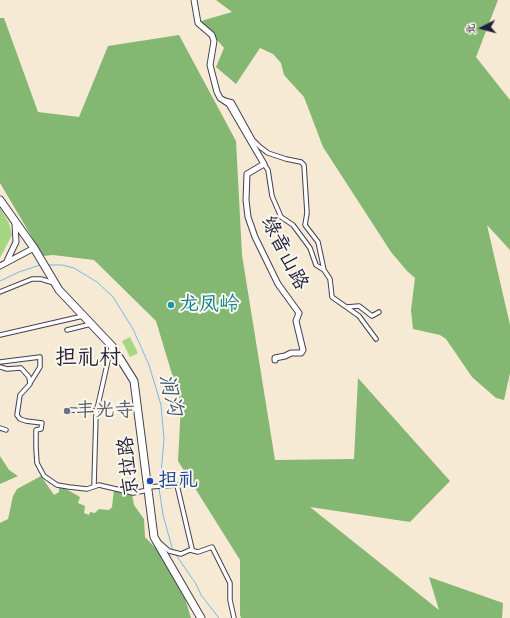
<!DOCTYPE html>
<html>
<head>
<meta charset="utf-8">
<style>
	body { margin:0 }
	#map { position:relative; width:510px; height:618px; overflow:hidden; background:#f6ead5; font-family:Caveat,"LXGW WenKai TC",sans-serif }
	canvas { display:block }
	.north { position:absolute; left:462px; top:8px; width:40px; height:40px; -webkit-text-stroke:3px #fbf7ec; paint-order:stroke; rotate:264deg; font-size:11px; font-weight:700; line-height:16px; text-align:center; color:#22223b }
	.north::after { content:''; display:block; margin:auto; width:14px; height:18px; background:#22223b; clip-path:polygon(50% 0,100% 100%,50% 72%,0 100%) }
</style>
</head>
<body>
<div id="map">
<canvas width="510" height="618"></canvas>
<div class="north">北</div>
</div>
<script>
const ctx = document.querySelector('canvas').getContext('2d');
ctx.lineJoin = 'round';
function fillPath(path, color) {
  ctx.fillStyle = color;
  ctx.fill(path, 'evenodd');
}
function toPath(rows) {
  const path = new Path2D();
  for (const r of rows) {
    path.moveTo(r[0], r[1]);
    for (let i = 2; i < r.length; i += 2) path.lineTo(r[i], r[i + 1]);
  }
  return path;
}
function stroke(path, color, width, dash) {
  ctx.strokeStyle = color;
  ctx.lineWidth = width;
  ctx.lineCap = dash ? 'butt' : 'round';
  ctx.setLineDash(dash || []);
  ctx.stroke(path);
}
function drawText(font, color, halo, rows, align = 'center') {
  ctx.font = font + ' Caveat,"LXGW WenKai TC",sans-serif';
  ctx.lineWidth = 4;
  ctx.setLineDash([]);
  ctx.textBaseline = 'middle';
  ctx.strokeStyle = halo;
  ctx.fillStyle = color;
  for (const [text, x, y, turn = 0] of rows) {
    ctx.save();
    ctx.translate(x, y);
    ctx.rotate((+turn || 0) * Math.PI / 180);
    ctx.textAlign = isNaN(turn) ? turn : align;
    if (halo) ctx.strokeText(text, 0, 0);
    ctx.fillText(text, 0, 0);
    ctx.restore();
  }
}
const green = toPath([
	[0,208,9,223,12,235,0,258],
	[130,337,138,353,130,357,122,341]
]);
const forest = toPath([
	[216,0,498,0,476,57,510,100,510,250,487,225,510,325,510,373,504,400,496,398,472,377,446,339,440,335,413,329,411,310,415,278,407,271,391,252,323,147,304,97,284,75,281,63,273,54,260,48,236,84,216,67,224,48,201,21,232,12],
	[0,18,4,18,38,112,79,117,108,46,179,35,236,141,242,255,275,460,354,459,358,378,450,481,410,522,310,507,439,610,429,577,503,603,502,618,241,618,240,615,240,560,178,461,181,404,156,321,94,260,53,255,43,256,0,183],
	[0,456,9,470,18,476,0,484],
	[41,476,54,495,59,492,59,485,80,497,78,503,85,506,84,513,89,515,90,512,95,513,99,509,109,510,112,507,114,489,132,494,134,505,144,519,145,537,162,555,184,595,191,618,0,618,0,523,8,519,13,496,17,489]
]);
const stream = toPath([
	[48,265,62,265,74,268,97,282,113,297,133,329,149,365,161,405,164,439,160,485],
	[0,281,19,272,40,265],
	[159,488,163,515,173,551],
	[176,555,196,584,201,595,219,618]
]);
const street = toPath([
	[224,100,232,102,253,140,260,147,268,153,286,159,301,162,304,165,307,213,305,225,318,242,324,270],
	[264,164,268,170,272,196,281,217,293,225,310,248,316,265,324,270,330,279,332,297,359,316,376,339],
	[0,292,32,279,41,279,54,283],
	[347,307,359,306,372,316,379,312],
	[67,330,91,324],
	[0,335,83,316],
	[0,362,40,357,40,367,30,383],
	[0,367,7,369,21,368,29,377,30,384,20,395,17,415,20,419,26,421,42,423,41,429,36,430,36,448,37,463,44,476,57,485,69,487,87,489,99,485,133,493,148,490],
	[70,410,96,411],
	[0,428,6,430],
	[94,485,96,414,111,347],
	[148,487,177,485,192,549,181,554,169,551,160,543],
	[190,550,198,552,212,547,230,583,230,600,234,618]
]);
const secondary = toPath([
	[194,0,198,23,212,35,214,41,210,65,217,92,220,98,229,104,264,164,247,174,246,200,248,217,255,237,278,284,299,313,296,321,303,350,301,353,291,353,285,356,275,358,275,360],
	[7,261,16,242,15,223],
	[0,266,34,248]
]);
const highway = toPath([
	[0,200,34,248,59,290,112,346,134,381,154,537,201,618]
]);
const markers = [
	[171,305,4,"#0f9aa8"],
	[67,411,4,"#6b7280"],
	[150,481,4,"#1a4fb4"]
];
const streetNames = [
	["绿音山路",284,253,63],
	["京拉路",129,466,-96]
];
const cultureNames = [
	["龙凤岭",179,305]
];
const worshipNames = [
	["丰光寺",75,411]
];
const transitNames = [
	["担礼",158,481]
];
const waterNames = [
	["涧沟",170,395,77]
];
const quarterNames = [
	["担礼村",88,358]
];
fillPath(green, '#a5d684');
fillPath(forest, '#84b772');
stroke(stream, '#75b9eb', 1);
stroke(street, '#424052', 5.5);
stroke(secondary, '#424052', 7);
stroke(highway, '#424052', 9);
stroke(street, '#fff', 3.5);
stroke(secondary, '#fff', 5);
stroke(highway, '#fff', 7);
for (const [x, y, r, color] of markers) {
  const dot = new Path2D();
  dot.arc(x, y, r, 0, 2 * Math.PI);
  ctx.fillStyle = color;
  ctx.fill(dot);
  stroke(dot, '#fbf7ec', 1.5);
}
drawText('20px', '#22223b', '#fbf7ec', streetNames);
drawText('20px', '#0d838f', '#fbf7ec', cultureNames, 'left');
drawText('20px', '#5b616d', '#fbf7ec', worshipNames, 'left');
drawText('20px', '#164399', '#fbf7ec', transitNames, 'left');
drawText('italic 21px', '#3f5779', '#fbf7ec', waterNames);
drawText('22px', '#22223b', '#fbf7ec', quarterNames);
</script>
</body>
</html>
